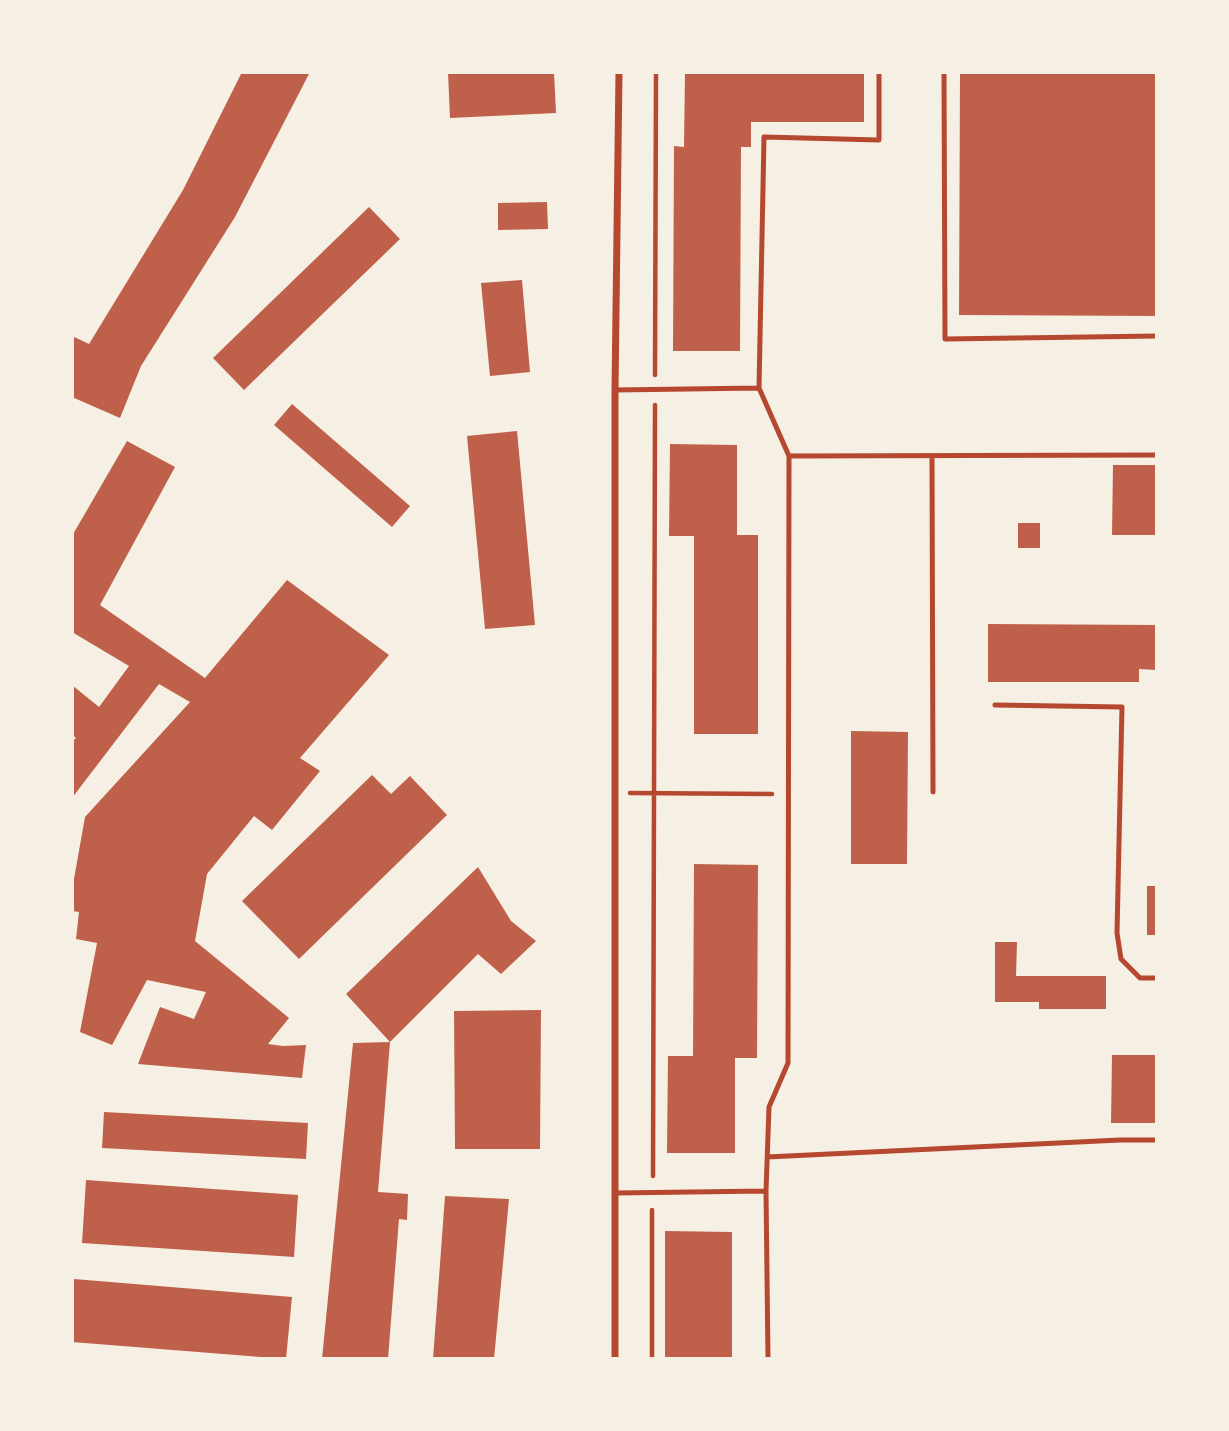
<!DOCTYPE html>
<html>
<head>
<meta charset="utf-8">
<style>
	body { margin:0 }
	#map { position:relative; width:1229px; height:1431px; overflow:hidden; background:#f6efe4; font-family:"Alegreya Sans",sans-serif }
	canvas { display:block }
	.frame { position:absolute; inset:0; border:74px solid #f6efe4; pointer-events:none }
</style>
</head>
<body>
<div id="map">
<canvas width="1229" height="1431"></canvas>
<div class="frame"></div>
</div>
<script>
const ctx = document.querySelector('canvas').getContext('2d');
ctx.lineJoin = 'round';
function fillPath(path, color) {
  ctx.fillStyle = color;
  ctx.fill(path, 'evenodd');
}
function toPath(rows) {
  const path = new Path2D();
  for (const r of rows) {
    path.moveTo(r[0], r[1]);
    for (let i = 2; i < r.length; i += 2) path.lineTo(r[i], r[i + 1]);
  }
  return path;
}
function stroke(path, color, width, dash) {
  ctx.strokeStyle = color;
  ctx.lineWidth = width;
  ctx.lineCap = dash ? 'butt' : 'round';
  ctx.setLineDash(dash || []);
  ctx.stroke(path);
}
const building = toPath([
	[242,72,310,72,235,217,141,366,120,418,72,397,72,336,89,344,183,190],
	[448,72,554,72,556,113,450,118],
	[685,72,864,72,864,122,751,122,751,147,741,147,740,351,673,351,674,146,684,147],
	[960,72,1157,72,1157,316,959,315],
	[547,202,548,229,498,230,498,203],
	[369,207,400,239,244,390,213,358],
	[522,280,530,372,490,376,481,283],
	[292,404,410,506,392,527,274,425],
	[517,431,535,625,485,629,467,436],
	[127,441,175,467,100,605,205,678,287,580,389,655,300,758,320,771,272,830,254,816,207,874,195,941,289,1018,268,1044,283,1046,306,1045,302,1078,138,1064,160,1007,194,1019,206,992,147,980,112,1045,80,1032,97,943,76,939,79,912,72,911,72,890,85,817,190,702,159,684,72,798,72,742,76,738,72,735,72,685,99,707,129,666,72,632,72,536],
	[670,444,737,445,737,535,758,535,758,734,694,734,694,536,669,536],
	[1113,465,1157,465,1157,535,1112,535],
	[1018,523,1040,523,1040,548,1018,548],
	[988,624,1157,625,1157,670,1139,669,1139,682,988,682],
	[851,731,908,732,907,864,851,864],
	[372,775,391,794,410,776,447,815,299,959,242,901],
	[694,864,758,865,757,1058,735,1058,735,1153,667,1153,668,1056,693,1056],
	[478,867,511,921,536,941,501,974,478,954,390,1042,346,994],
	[1147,886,1157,886,1157,935,1147,935],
	[995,942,1017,942,1016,976,1106,976,1106,1009,1039,1009,1039,1002,995,1002],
	[541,1010,540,1149,455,1149,454,1011],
	[390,1042,378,1192,408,1194,407,1220,399,1219,388,1359,322,1359,353,1043],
	[1112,1055,1157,1055,1157,1123,1111,1123],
	[104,1112,308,1123,306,1159,102,1148],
	[86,1180,298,1195,294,1257,82,1243],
	[445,1196,509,1199,494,1359,433,1359],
	[665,1231,732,1232,732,1359,665,1359],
	[74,1279,292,1297,286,1359,72,1342,72,1308]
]);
const path = toPath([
	[655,375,656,72],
	[630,793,772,794],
	[653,1176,655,405],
	[652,1359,652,1210]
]);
const service = toPath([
	[944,72,945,339,1157,336],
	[759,388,764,137,879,140,879,72],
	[615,390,759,388,789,456,788,1063,769,1107,766,1191,616,1193],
	[789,456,1157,455],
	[932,456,933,792],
	[995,705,1122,707,1117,933,1121,959,1140,978,1157,978],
	[767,1157,1120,1140,1157,1140],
	[766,1191,768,1359]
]);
const minor = toPath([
	[615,1359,615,390,619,72]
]);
fillPath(building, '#bf614a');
stroke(path, '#b5482f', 4.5);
stroke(service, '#b5482f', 5);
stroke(minor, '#b5482f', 7);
</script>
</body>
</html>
